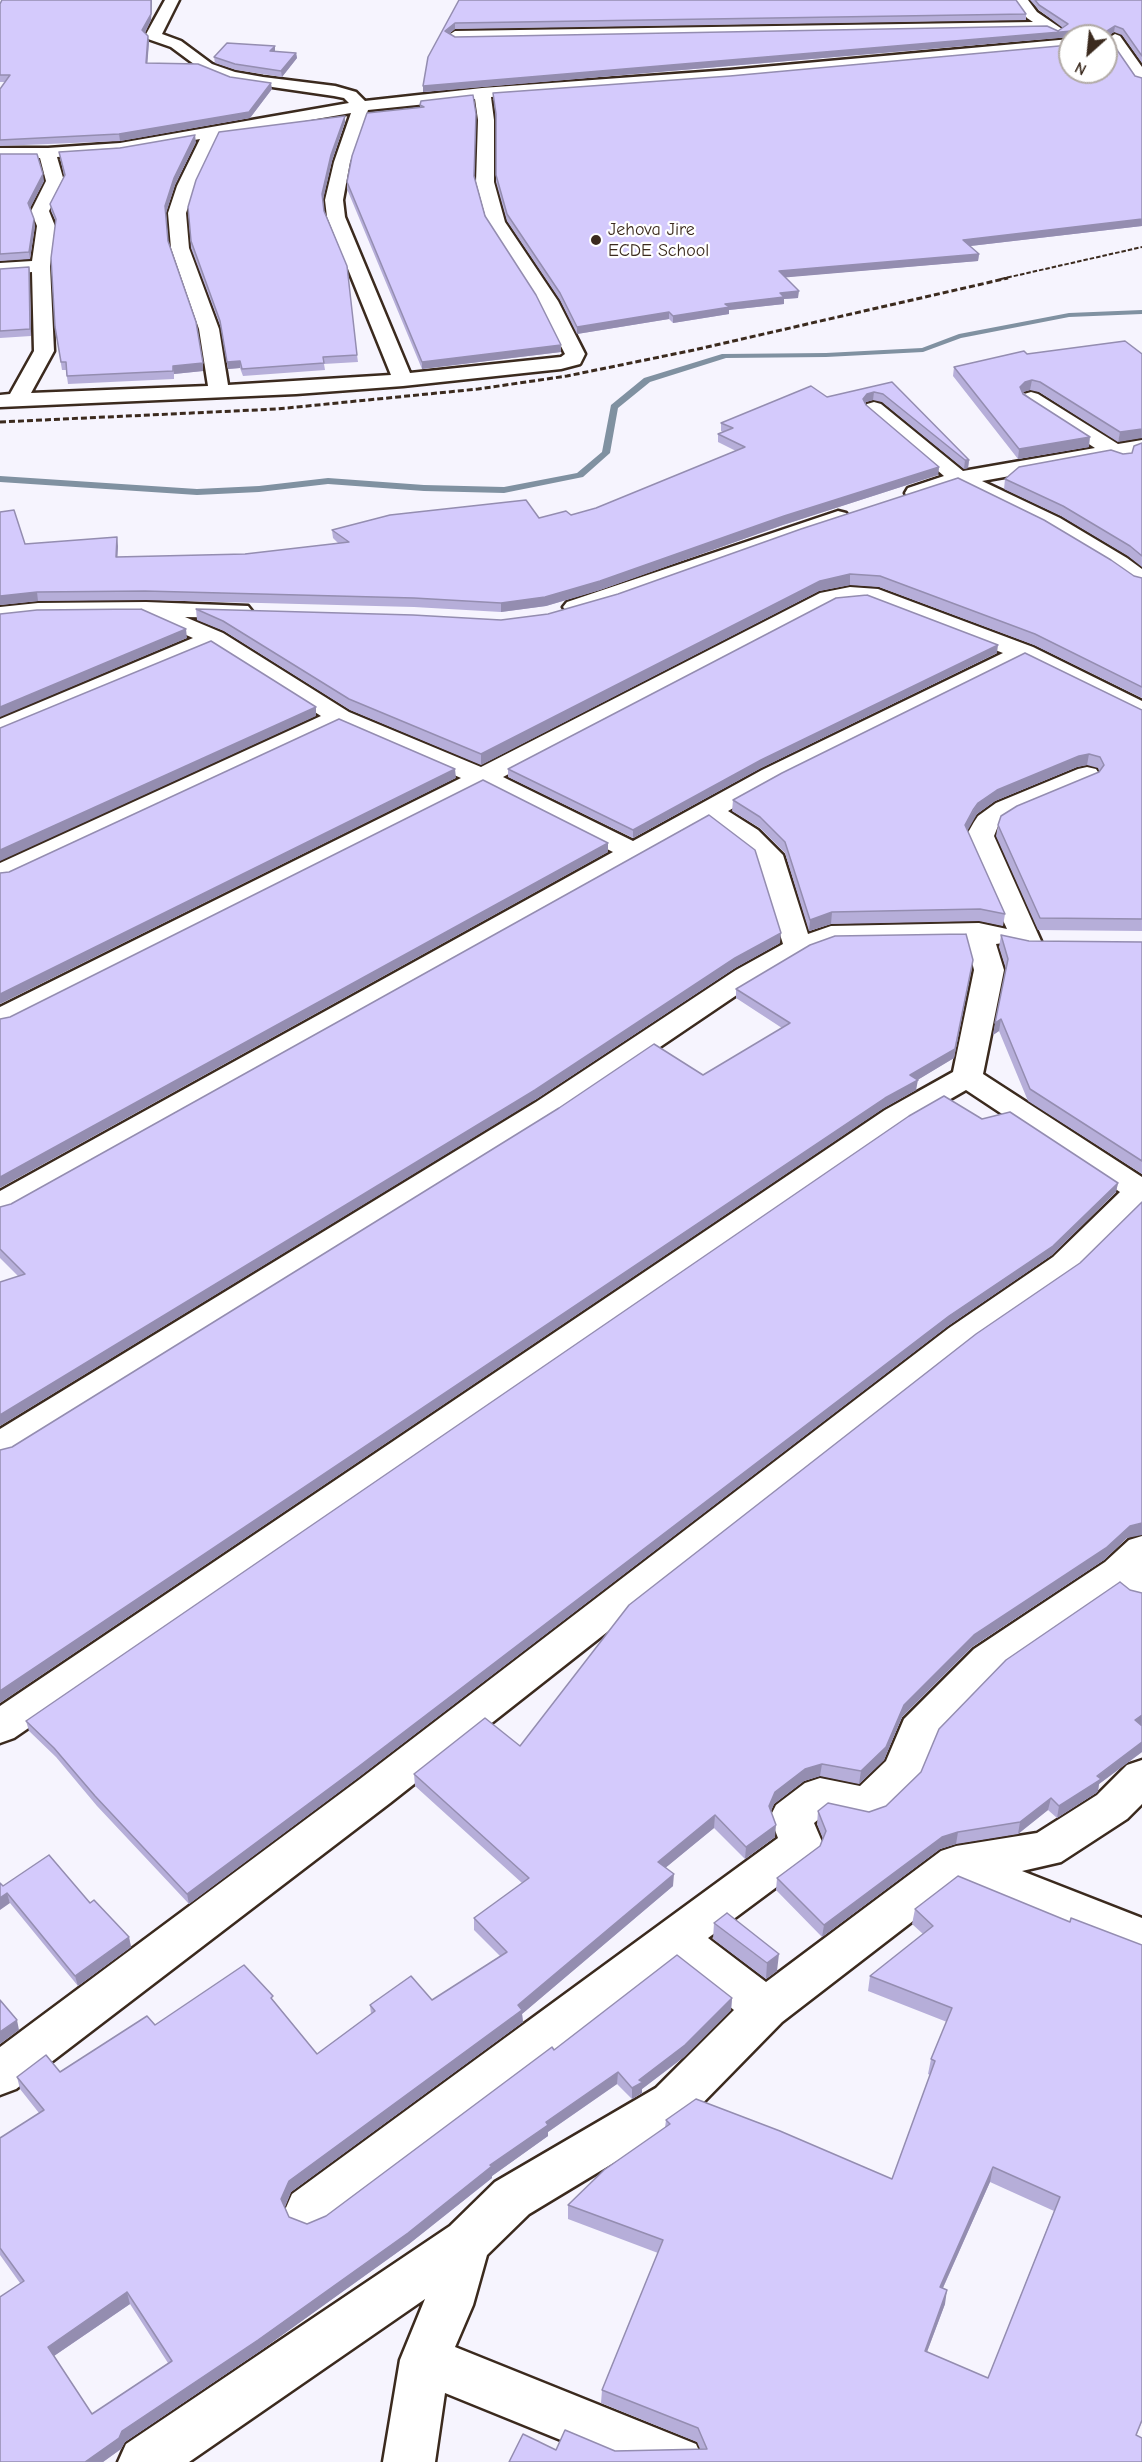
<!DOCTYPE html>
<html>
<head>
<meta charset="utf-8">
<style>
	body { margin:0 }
	#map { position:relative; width:1142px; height:2462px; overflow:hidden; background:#f6f4fe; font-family:"Comic Neue",sans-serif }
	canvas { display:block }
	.north { position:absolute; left:1058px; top:24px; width:60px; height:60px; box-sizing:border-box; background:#fff; border:2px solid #b1aaa5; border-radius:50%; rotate:207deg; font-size:16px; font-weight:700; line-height:24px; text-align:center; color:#3b2a1e }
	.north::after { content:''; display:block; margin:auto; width:21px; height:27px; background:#3b2a1e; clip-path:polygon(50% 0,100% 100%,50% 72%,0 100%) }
</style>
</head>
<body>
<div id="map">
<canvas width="1142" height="2462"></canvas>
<div class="north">N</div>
</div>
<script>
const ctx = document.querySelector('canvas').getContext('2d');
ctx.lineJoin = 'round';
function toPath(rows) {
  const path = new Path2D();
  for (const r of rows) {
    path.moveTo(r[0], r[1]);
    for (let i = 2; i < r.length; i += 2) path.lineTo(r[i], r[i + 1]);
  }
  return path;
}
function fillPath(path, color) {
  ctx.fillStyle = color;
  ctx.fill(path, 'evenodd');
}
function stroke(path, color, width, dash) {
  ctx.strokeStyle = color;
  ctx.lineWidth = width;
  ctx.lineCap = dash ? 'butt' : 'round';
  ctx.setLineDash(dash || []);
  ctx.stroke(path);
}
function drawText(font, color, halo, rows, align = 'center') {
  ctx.font = font + ' "Comic Neue",sans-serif';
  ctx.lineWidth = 4.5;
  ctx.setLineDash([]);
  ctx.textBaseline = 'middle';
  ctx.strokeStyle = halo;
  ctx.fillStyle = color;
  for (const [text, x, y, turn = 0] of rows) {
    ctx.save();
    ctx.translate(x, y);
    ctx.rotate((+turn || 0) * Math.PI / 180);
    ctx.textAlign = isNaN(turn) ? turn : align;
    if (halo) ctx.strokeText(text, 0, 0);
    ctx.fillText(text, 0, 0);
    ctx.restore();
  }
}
const stream = toPath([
	[1142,310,1142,314,1069,317,961,338,923,352,826,357,726,358,650,382,618,408,610,453,583,477,504,493,424,491,328,484,259,492,197,495,0,482,0,476,197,489,259,486,328,478,424,485,504,487,577,473,602,452,611,405,644,378,722,354,826,353,922,348,959,334,1069,313,1142,310]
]);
const minor = toPath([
	[165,0,179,0,162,34,181,41,212,64,235,72,263,77,335,86,356,92,365,101,482,88,730,70,1070,39,1070,49,730,80,491,97,494,120,494,182,505,222,558,301,585,354,580,364,561,369,403,386,296,394,0,407,0,395,10,394,34,351,32,272,0,275,0,263,32,261,37,226,31,211,46,181,40,158,0,158,0,148,48,148,120,143,349,103,344,98,334,96,231,81,202,70,171,47,148,39,145,36,165,0],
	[475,99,478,120,476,182,487,222,538,301,565,354,561,357,410,373,345,217,343,200,350,162,368,110,475,99],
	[351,113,334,162,325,200,327,217,391,375,228,385,219,329,189,248,186,213,195,186,218,136,351,113],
	[200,139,177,186,168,213,171,248,199,329,208,386,31,393,54,351,50,266,55,226,49,211,64,181,57,157,120,153,200,139],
	[1013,0,1028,0,1037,12,1065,31,1058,35,1047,30,455,41,447,36,455,31,1033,22,1027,18,1013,0],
	[1115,34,1120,36,1142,67,1142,83,1136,81,1107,39,1115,34],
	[1031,392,1038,394,1118,444,1142,440,1142,452,1131,454,1130,461,1122,462,1110,458,982,481,1060,518,1127,558,1142,569,1142,587,1134,585,1111,568,1044,528,958,486,916,500,908,498,905,493,908,488,944,476,864,408,867,404,874,402,881,404,963,471,1095,448,1024,402,1021,398,1024,394,1031,392],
	[838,511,846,513,849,518,846,523,583,612,575,614,567,612,563,607,567,602,838,511],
	[850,587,878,589,1033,647,1142,701,1142,719,1133,716,1024,661,780,782,728,811,758,830,783,855,808,934,831,926,979,923,1007,929,969,846,966,836,974,822,978,816,996,803,1078,769,1087,767,1096,769,1100,775,1096,781,1014,815,998,826,994,836,1041,941,1037,947,1027,950,1017,947,1012,939,1010,942,996,944,1004,970,983,1074,1142,1177,1142,1209,1077,1273,973,1344,390,1803,16,2089,0,2095,0,2047,360,1779,949,1328,1053,1257,1120,1192,966,1090,907,1124,14,1738,0,1743,0,1706,885,1110,953,1072,974,970,967,941,834,943,808,953,756,982,558,1116,13,1455,0,1459,0,1429,536,1102,736,970,783,944,756,858,738,842,709,822,12,1212,0,1216,0,1191,613,852,483,787,11,1025,0,1028,0,1007,461,778,340,726,10,879,0,881,0,863,321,716,212,647,0,736,0,719,193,638,143,616,38,617,0,621,0,607,38,603,146,602,248,606,252,611,248,616,240,618,185,617,223,633,349,712,481,767,820,593,850,587],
	[850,601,867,601,1003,653,762,770,633,841,503,777,835,604,850,601],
	[1142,1536,1142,1605,1128,1600,1117,1592,1002,1671,935,1740,918,1783,883,1817,868,1822,826,1813,814,1823,823,1844,817,1857,708,1938,766,1982,941,1851,956,1846,1037,1833,1097,1795,1127,1765,1142,1760,1142,1804,1127,1819,1061,1862,1022,1871,1142,1918,1142,1956,961,1884,782,2022,688,2118,529,2214,487,2255,473,2305,455,2347,696,2444,704,2462,615,2462,445,2393,435,2462,383,2462,400,2360,425,2299,189,2462,118,2462,126,2444,450,2226,495,2182,656,2088,734,2010,675,1963,326,2226,309,2233,292,2226,285,2210,292,2194,778,1838,770,1817,776,1805,805,1783,820,1778,860,1786,886,1761,904,1719,974,1649,1105,1562,1129,1540,1142,1536]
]);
const railFar1 = toPath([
	[1001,279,1142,247]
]);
const rail = toPath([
	[0,422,277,409,478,389,567,376,694,350,1008,278]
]);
const wall = toPath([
	[2,0,152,0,151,20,145,33,149,42,147,63,230,77,272,89,250,118,120,141,0,146,0,89,6,82,0,82,0,4],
	[459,0,1026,14,1026,20,455,29,449,34,455,37,1058,31,1063,28,1039,10,1030,0,1142,0,1142,63,1122,35,1114,32,1107,36,1135,76,1142,78,1142,226,970,246,979,254,978,261,785,277,798,298,784,299,784,304,729,310,729,314,673,323,669,319,577,334,560,300,507,221,496,182,496,119,493,93,730,76,1070,45,1106,36,1070,36,1070,37,423,92,423,86],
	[275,51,275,52,296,53,297,58,282,77,236,70,215,63,214,57],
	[421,101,474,177,485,216,561,345,561,352,422,369,347,189,347,182,420,107],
	[345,116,345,122,332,161,323,199,324,211,357,355,358,362,324,364,325,370,243,376,240,368,228,369,221,328,191,248,188,207],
	[196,142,175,185,166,213,168,242,203,363,203,371,174,374,174,379,68,384,66,370,62,370,55,327,56,222,51,211,50,204,64,176,59,152],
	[0,154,44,181,30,208,35,226,30,259,0,261],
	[29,267,31,336,0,338,0,269],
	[1027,354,1142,354,1118,442,1039,392,1030,390,1023,392,1089,447,1018,459,953,376,954,367],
	[892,382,969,460,968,468,964,469,882,402,873,400,866,402,865,403,866,405,939,467,938,475,783,525,600,590,546,606,501,612,414,607,146,600,38,601,0,605,0,512,25,544,118,546,117,557,245,554,339,544,333,538,332,530,539,518,571,515,596,508,736,451,718,442,718,434,723,432,721,431,721,423],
	[1142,443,1142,567,1128,556,1061,516,1004,489,1005,479,1123,454,1132,453],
	[801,529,1142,578,1142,698,1034,645,879,587,850,585,819,591,481,765,350,710,224,631,197,620,196,609,501,620,548,614,618,594],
	[997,653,761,768,633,838,508,777,508,769],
	[1142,710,1142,931,1038,930,996,836,998,825,1099,772,1099,771,1098,768,1087,765,1077,767,995,801,977,814,972,821,967,830,1005,914,1003,926,979,921,831,924,809,931,785,853,760,828,732,811,733,800],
	[1001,935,1029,941,1142,942,1142,1174,1028,1101,999,1031,993,1035,1006,969,999,947],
	[780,943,735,968,535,1100,18,1276,0,1258,0,1207,11,1204],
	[973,960,954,1058,917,1080,916,1090,884,1108,12,1447,703,1075,782,1028,736,998,736,989],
	[982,1119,1118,1183,1116,1192,1052,1255,948,1326,359,1777,189,1904,97,1806,56,1757,29,1731,26,1721],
	[1127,1538,1104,1560,972,1647,902,1717,884,1760,859,1784,820,1776,804,1781,774,1804,771,1811,775,1837,745,1859,714,1828,666,1867,673,1886,522,2014,523,2022,291,2192,285,2207,289,2217,307,2224,326,2216,554,2050,732,1998,731,2010,684,2057,642,2089,642,2093,632,2099,617,2084,548,2132,548,2136,492,2176,492,2178,409,2244,260,2351,125,2442,121,2449,103,2462,20,2283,0,2255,0,2138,39,2113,20,2089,17,2077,60,2072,155,2025,274,2001,317,2054,371,2014,370,2005,432,2000,500,1956,474,1930,474,1918,522,1883,415,1786,414,1774,520,1746],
	[130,2304,168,2363,92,2414,54,2356],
	[1130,1590,1142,1593,1142,1752,1099,1784,1098,1791,1096,1793,1057,1818,1048,1810,1018,1834,956,1844,940,1849,822,1937,776,1890,777,1878,820,1846,823,1839,817,1824,818,1811,869,1812,886,1806],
	[958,1876,1142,2422,1136,2436,1142,2462,556,2450,615,2451,700,2449,697,2442,601,2403,602,2390,658,2253,568,2219,568,2205,665,2128,666,2120,892,2179,930,2075,928,2074,931,2059,947,2022,868,1991,870,1976,923,1934,912,1924,915,1909],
	[990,2182,1054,2211,988,2378,927,2352,945,2304,943,2288],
	[3,1886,90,1903,129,1937,131,1947,78,1986,10,1903],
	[714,1923,777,1971,766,1979,713,1939]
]);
const shadedWall = toPath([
	[151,0,152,0,151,20,143,36,142,30],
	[455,23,455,29,445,37,445,31],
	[1115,26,1114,32,1106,37,1107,31],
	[1072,31,1072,36,1070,36,1070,37,423,92,423,86],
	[148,36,149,42,147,69,146,63],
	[275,46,275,51,270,57,270,51],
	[296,53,297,58,282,77,281,71],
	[271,83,272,89,250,118,120,141,119,134],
	[345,116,345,122,332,161,323,200,322,194,331,155],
	[195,135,196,142,175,185,166,213,165,206,174,178],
	[43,174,44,181,29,210,28,203],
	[34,219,35,226,30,259,29,252],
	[1142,219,1142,226,962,247,963,240],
	[979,254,978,261,779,278,779,271],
	[29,267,30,274,31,336,30,329],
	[799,291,798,298,784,299,784,304,729,310,729,314,673,323,673,316,780,293],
	[669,312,669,319,577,334,577,327],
	[561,345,561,352,422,369,422,362],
	[240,361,240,368,228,369,227,362],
	[203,363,203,371,174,374,173,366],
	[1032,380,1030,390,1023,392,1019,397,1020,387,1025,382],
	[874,392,873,400,866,402,862,407,863,399,867,394],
	[1142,429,1142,438,1118,442,1120,432],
	[1090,437,1089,447,1018,459,1019,449],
	[965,460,969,460,968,468,964,469],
	[939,467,938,475,783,525,600,590,546,606,501,612,501,603,784,516],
	[117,537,118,546,117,566,116,557],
	[850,574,850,585,819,591,481,765,481,754,820,581],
	[37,592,38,601,0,605,0,596],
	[186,629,187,638,0,717,0,707],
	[998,645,997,653,761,768,633,838,633,830,761,760],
	[316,707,316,716,0,861,0,850],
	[1089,754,1087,765,1077,767,995,801,977,814,964,837,965,825,978,803,997,790,1079,756],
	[455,769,456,778,0,1004,0,994],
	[608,843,608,852,0,1188,0,1177],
	[832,912,831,924,809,931,810,920],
	[781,933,780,943,735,968,535,1100,0,1426,0,1415,735,958],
	[973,960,954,1058,911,1084,918,1080,916,1090,884,1108,0,1703,0,1691,910,1075],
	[1001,1019,999,1031,993,1035,995,1023],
	[1118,1183,1116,1192,1052,1255,948,1326,359,1777,189,1904,187,1894],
	[1142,1523,1142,1535,1127,1538,1104,1560,972,1647,902,1717,884,1760,859,1784,861,1771,904,1705,974,1635,1130,1526],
	[1142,1715,1142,1726,1135,1720],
	[1142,1742,1142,1752,1099,1784,1098,1791,1096,1793,1057,1818,1059,1806],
	[822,1764,820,1776,804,1781,774,1804,768,1818,769,1806,775,1792,805,1769],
	[1051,1798,1048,1810,1018,1834,1020,1822],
	[715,1815,714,1828,658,1874,658,1862],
	[776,1825,775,1837,745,1859,746,1847],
	[958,1832,956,1844,940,1849,822,1937,824,1925,942,1837],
	[674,1874,673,1886,522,2014,523,2022,291,2192,283,2211,281,2199,289,2181,518,2005],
	[7,1893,10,1903,0,1910,0,1898],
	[129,1937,131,1947,78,1986,75,1976],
	[779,1954,777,1971,766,1979,767,1963],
	[732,1998,731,2010,684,2057,642,2089,642,2093,632,2099,632,2088,639,2080],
	[17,2020,19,2030,0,2044,0,2032],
	[618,2072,617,2084,548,2132,548,2136,492,2176,492,2178,409,2244,260,2351,125,2442,121,2449,103,2462,85,2462,122,2431,490,2165,546,2122],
	[993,2167,990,2182,937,2301,940,2287],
	[947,2290,945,2304,922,2365,925,2351],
	[127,2292,130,2304,51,2358,48,2347]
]);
const building = toPath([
	[2,0,151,0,151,14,142,30,148,36,146,63,198,64,230,77,271,83,249,112,119,134,0,140,0,89,10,75,0,75,0,4,2,0],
	[459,0,1016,0,1026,14,455,23,445,31,455,37,1047,26,1058,31,1068,24,1039,5,1035,0,1142,0,1142,56,1123,29,1115,26,1107,31,1106,34,1135,76,1142,78,1142,219,963,240,979,254,779,271,799,291,780,293,784,297,725,304,730,307,673,316,669,312,577,327,560,293,507,214,496,175,496,114,493,93,730,76,1070,45,1070,72,1106,72,1106,36,1073,36,1072,31,423,86,428,57,459,0],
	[227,43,275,46,270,51,296,53,281,71,235,64,214,57,227,43],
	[473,95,476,114,474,176,485,216,536,295,561,345,422,362,347,182,352,156,367,113,424,107,420,105,421,101,473,95],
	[345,116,331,155,322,194,324,211,347,266,357,355,323,357,324,363,242,369,240,361,227,362,220,321,191,241,188,207,196,180,219,132,345,116],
	[195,135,174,178,165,206,168,241,196,322,203,363,173,366,173,371,67,376,66,362,61,362,55,327,51,258,56,219,50,204,65,175,59,152,120,148,195,135],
	[0,154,37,154,43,174,28,203,34,219,29,252,0,254,0,154],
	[29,267,30,329,0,331,0,269,29,267],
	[1125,341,1142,354,1142,429,1120,432,1040,382,1032,380,1025,382,1020,387,1023,394,1090,437,1019,449,954,367,1024,351,1027,354,1125,341],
	[892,382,969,460,965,460,883,394,874,392,867,394,863,399,866,405,939,467,784,516,600,581,545,597,501,603,414,598,145,591,37,592,0,596,0,512,14,510,25,544,117,537,116,557,245,554,349,542,332,530,390,515,526,500,539,518,566,511,571,515,596,508,745,447,718,434,733,428,721,423,811,386,827,397,892,382],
	[1142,443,1142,556,1130,546,1063,506,1005,479,1019,467,1111,450,1123,454,1132,453,1134,446,1142,443],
	[958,478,1044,520,1111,560,1134,576,1142,578,1142,687,1035,634,880,576,850,574,820,581,481,754,349,699,223,621,196,609,413,615,501,620,548,614,618,594,801,529,958,478],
	[867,595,998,645,761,760,633,830,508,769,836,598,867,595],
	[141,609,186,629,0,707,0,614,37,610,141,609],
	[211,641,316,707,0,850,0,728,211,641],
	[1025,653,1142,710,1142,919,1040,918,998,825,1001,816,1017,806,1099,772,1104,765,1100,757,1089,754,1079,756,997,790,978,803,973,810,965,825,1005,914,980,909,832,912,810,920,785,842,760,817,733,800,782,773,1025,653],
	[339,719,455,769,0,994,0,873,9,872,339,719],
	[483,780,608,843,0,1177,0,1019,10,1017,483,780],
	[709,815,755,850,781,933,735,958,535,1090,0,1415,0,1282,25,1274,0,1249,0,1207,11,1204,709,815],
	[966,934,973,960,955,1049,910,1075,918,1080,885,1098,0,1691,0,1450,12,1447,559,1108,654,1044,703,1075,790,1023,736,989,810,945,835,936,966,934],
	[1001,935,1029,941,1142,942,1142,1161,1030,1089,1001,1019,995,1023,1008,959,1001,935],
	[944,1096,982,1119,1010,1112,1118,1183,1053,1246,949,1316,358,1767,187,1894,95,1796,54,1748,26,1721,909,1116,944,1096],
	[1142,1202,1142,1523,1130,1526,1106,1548,974,1635,904,1705,886,1747,861,1771,822,1764,805,1769,775,1792,769,1806,776,1825,746,1847,715,1815,658,1862,674,1874,518,2005,522,2010,289,2181,281,2199,289,2217,307,2224,326,2216,552,2047,554,2050,677,1955,732,1998,685,2045,639,2080,643,2082,632,2088,618,2072,546,2122,548,2125,490,2165,492,2166,408,2233,258,2340,122,2431,119,2438,85,2462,0,2462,0,2297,24,2281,0,2248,0,2138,44,2110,17,2077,46,2055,60,2072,147,2016,155,2025,244,1965,273,1996,271,1998,317,2054,375,2011,370,2005,411,1976,432,2000,507,1952,474,1918,529,1878,414,1774,485,1718,520,1746,629,1605,976,1334,1080,1263,1142,1202],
	[127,2292,172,2361,92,2414,48,2347,127,2292],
	[1120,1582,1130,1590,1142,1593,1142,1715,1135,1720,1142,1726,1142,1742,1097,1776,1101,1779,1098,1781,1059,1806,1051,1798,1020,1822,958,1832,942,1837,824,1925,777,1878,820,1846,826,1831,818,1811,828,1803,869,1812,886,1806,921,1772,939,1729,1006,1660,1120,1582],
	[49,1855,90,1903,94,1900,129,1937,75,1976,7,1893,0,1898,0,1883,3,1886,49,1855],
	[958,1876,1070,1922,1071,1918,1142,1945,1142,2420,1136,2435,1142,2438,1142,2462,509,2462,523,2434,556,2450,565,2430,615,2451,707,2449,698,2428,602,2390,663,2240,568,2205,604,2170,670,2124,666,2120,696,2099,780,2131,892,2179,935,2061,931,2059,952,2008,870,1976,933,1926,915,1909,958,1876],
	[993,2167,1060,2197,988,2378,925,2351,947,2290,940,2287,993,2167],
	[727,1913,779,1954,767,1963,714,1923,727,1913],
	[0,2000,17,2020,0,2032,0,2000]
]);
const markers = [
	[596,240,6,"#3b2a1e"]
];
const farPoinames = [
	["Jehova Jire",608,230],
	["ECDE School",608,251]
];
fillPath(stream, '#8091a1');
stroke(minor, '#3b2a1e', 5);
fillPath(minor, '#fff');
stroke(railFar1, '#3b2a1e', 2, [4.5, 2]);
stroke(rail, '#3b2a1e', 3, [6, 3]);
fillPath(wall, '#b6aed9');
fillPath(shadedWall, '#948db0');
fillPath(building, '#d4cafc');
stroke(building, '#948db0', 1.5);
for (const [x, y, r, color] of markers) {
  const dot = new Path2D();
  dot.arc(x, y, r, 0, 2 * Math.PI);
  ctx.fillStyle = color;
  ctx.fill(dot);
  stroke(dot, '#fff', 2);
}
drawText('18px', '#3b2a1e', '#fff', farPoinames, 'left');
</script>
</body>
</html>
